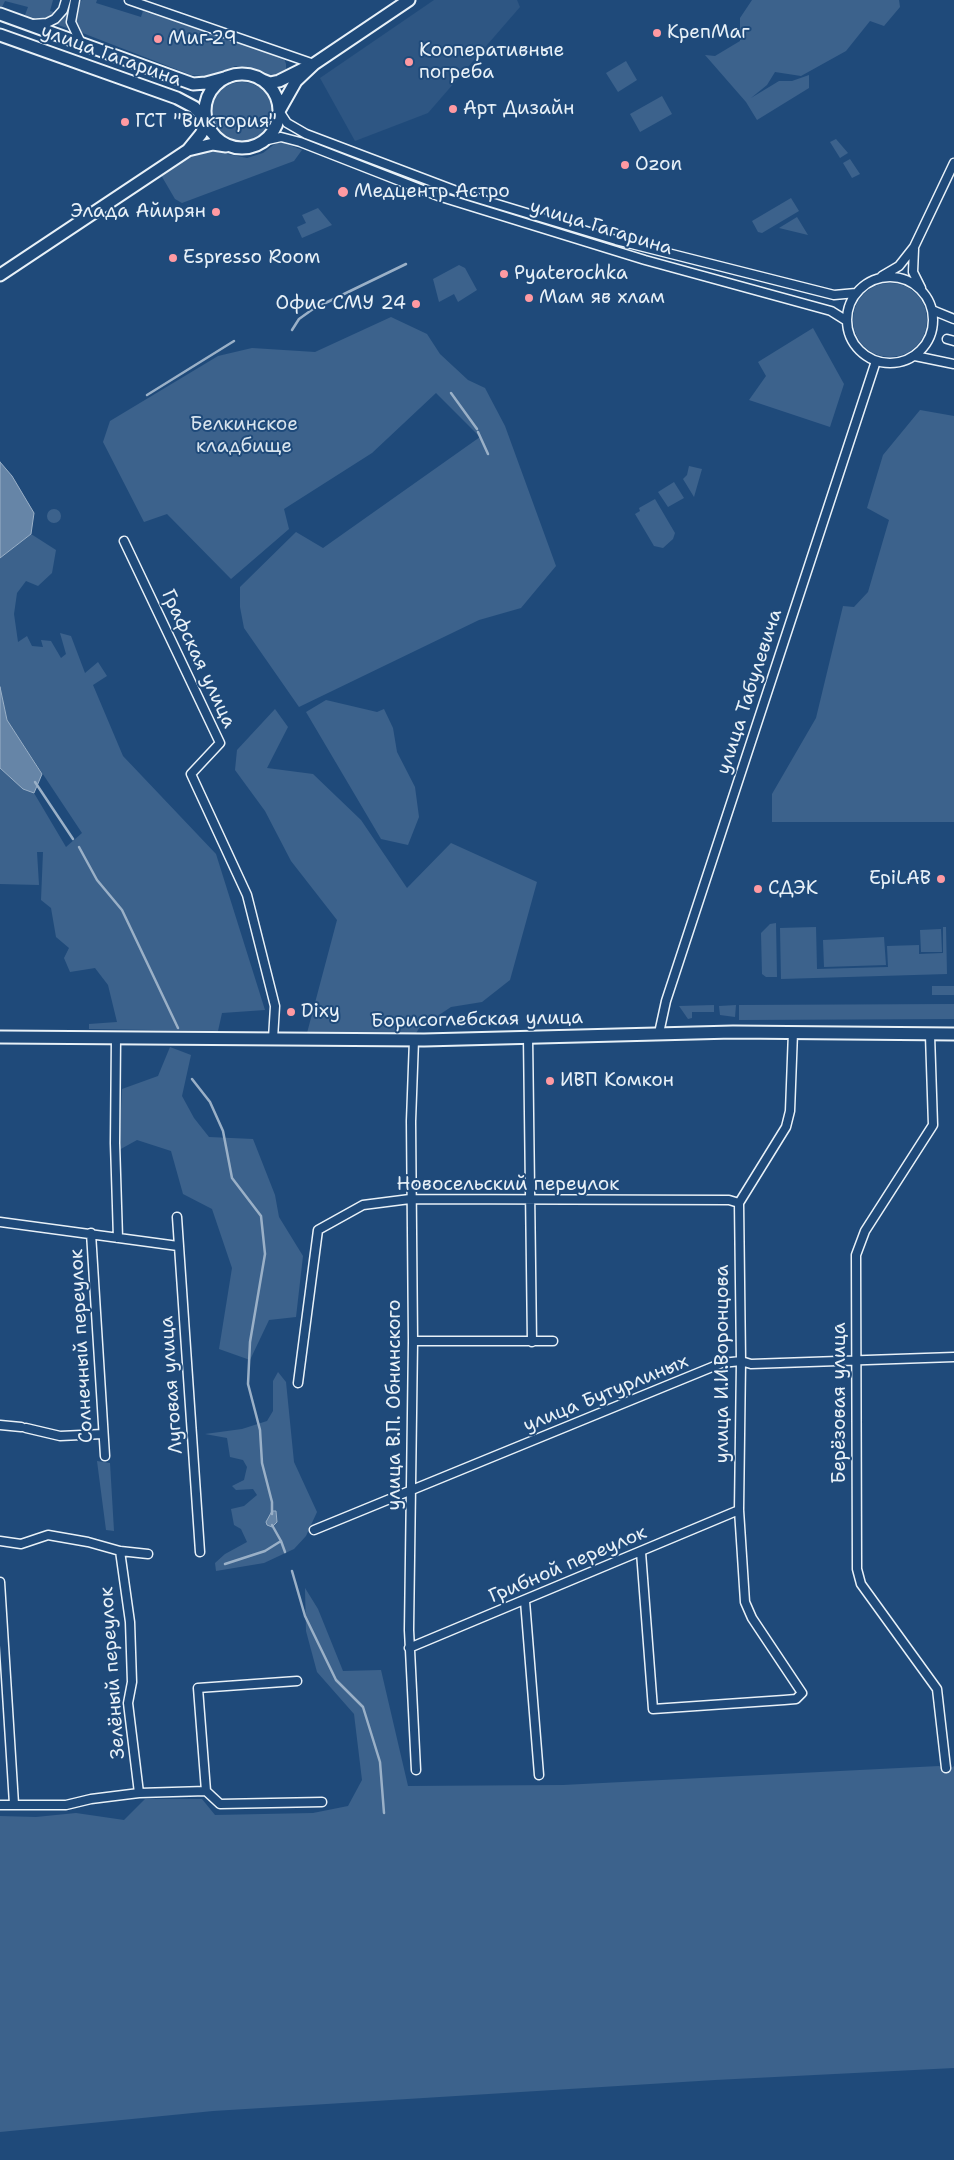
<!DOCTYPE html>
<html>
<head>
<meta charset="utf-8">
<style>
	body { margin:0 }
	canvas { display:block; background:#1f4a7a }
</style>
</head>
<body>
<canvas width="954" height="2160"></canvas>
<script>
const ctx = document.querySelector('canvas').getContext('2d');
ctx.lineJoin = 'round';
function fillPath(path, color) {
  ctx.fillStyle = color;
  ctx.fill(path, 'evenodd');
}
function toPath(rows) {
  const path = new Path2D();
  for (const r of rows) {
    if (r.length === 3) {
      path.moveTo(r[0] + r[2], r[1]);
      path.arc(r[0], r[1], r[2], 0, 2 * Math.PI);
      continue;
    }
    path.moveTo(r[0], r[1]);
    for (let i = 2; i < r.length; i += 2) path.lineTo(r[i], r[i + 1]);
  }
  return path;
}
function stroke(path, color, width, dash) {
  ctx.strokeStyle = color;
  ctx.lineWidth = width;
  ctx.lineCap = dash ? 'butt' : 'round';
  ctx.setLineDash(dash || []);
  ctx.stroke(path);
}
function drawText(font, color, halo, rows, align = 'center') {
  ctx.font = font + ' "Shantell Sans",sans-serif';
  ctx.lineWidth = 4;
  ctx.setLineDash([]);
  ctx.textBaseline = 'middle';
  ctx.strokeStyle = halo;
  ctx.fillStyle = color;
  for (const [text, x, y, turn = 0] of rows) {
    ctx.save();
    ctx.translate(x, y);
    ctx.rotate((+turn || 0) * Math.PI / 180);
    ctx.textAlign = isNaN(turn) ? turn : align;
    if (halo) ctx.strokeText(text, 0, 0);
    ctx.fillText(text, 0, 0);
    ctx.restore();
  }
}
const built = toPath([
	[434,0,517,0,520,7,428,113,355,141,320,78]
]);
const green = toPath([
	[0,0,53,0,50,11,58,13,40,20,25,15,28,7,5,1,2,7,0,6],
	[71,0,73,0,68,19,70,29,55,24,65,14],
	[82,0,97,0,96,3,141,17,143,11,284,58,286,64,286,70,283,75,273,77,250,68,235,66,219,73,205,76,191,75,80,32,75,21,77,7],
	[752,0,899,0,900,7,884,26,870,21,846,51,801,76,775,72,767,85,751,98,779,81,792,81,809,75,809,88,757,120,746,102,705,55,715,56,740,41,740,18],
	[626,61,637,80,618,92,606,73],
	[242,112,30],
	[662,96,672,114,640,132,630,114],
	[836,139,848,153,840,158,830,142],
	[276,143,284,143,302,150,294,161,182,203,175,199,161,175,196,151,212,151,247,158,263,153],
	[850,159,860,174,852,178,843,163],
	[791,198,799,211,762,233,758,232,752,221],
	[318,208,332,225,302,238,297,227,306,223,302,215],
	[797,217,808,235,779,228],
	[459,265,465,268,477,290,458,302,454,294,439,302,433,279],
	[890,320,37],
	[391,317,427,334,440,354,468,380,485,388,505,426,556,566,521,608,479,620,299,707,244,628,240,607,240,587,296,532,323,548,480,437,436,393,372,453,284,509,289,529,231,579,167,514,144,522,103,442,110,421,218,356,252,348,315,352],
	[813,328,844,384,830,427,749,400,766,376,758,362],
	[920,410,954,416,954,822,772,822,772,794,816,718,843,606,854,607,868,592,889,520,867,508,883,455],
	[689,466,702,469,694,497,683,479,687,475],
	[674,482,684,498,668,507,658,492],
	[655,499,675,533,673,539,663,548,654,546,635,514,640,511,639,508],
	[54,516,7],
	[31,534,56,550,52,573,38,586,26,581,17,593,14,614,18,642,27,636,32,646,43,647,41,640,51,641,61,658,66,654,60,633,71,636,85,673,98,662,107,676,93,685,123,756,216,854,265,1010,222,1013,218,1031,89,1029,89,1024,117,1022,108,985,95,968,70,972,64,958,69,948,56,937,51,908,41,900,43,852,37,852,39,885,0,884,0,768,23,789,34,793,66,847,82,833,7,720,0,687,0,558],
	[326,700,377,712,384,709,393,728,397,752,415,787,419,817,408,845,381,839,306,712],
	[275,709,288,727,267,768,313,774,361,820,407,888,451,843,537,882,510,980,482,1002,451,1007,439,1015,441,1022,421,1025,415,1035,324,1035,307,1033,337,920,291,861,265,811,235,770,237,750],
	[776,923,777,977,766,977,762,974,761,933,770,924],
	[816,927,817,969,888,967,887,946,919,945,919,954,943,953,943,927,946,927,947,974,781,979,780,928],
	[941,929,942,952,921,952,920,930],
	[884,937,886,965,824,967,823,940],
	[932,986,954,986,954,995,932,995],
	[954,1004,954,1019,739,1020,739,1005],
	[714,1005,714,1012,692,1012,692,1018,688,1019,679,1006],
	[736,1005,735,1017,720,1015,719,1006],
	[170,1047,191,1055,182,1096,194,1118,209,1137,253,1139,275,1195,279,1217,303,1256,296,1317,269,1320,250,1360,219,1349,232,1268,212,1209,183,1194,171,1151,137,1140,119,1150,122,1089,158,1076],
	[278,1372,286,1382,294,1462,317,1512,306,1536,294,1549,264,1563,216,1571,215,1563,225,1554,247,1542,241,1529,234,1525,231,1509,244,1506,257,1495,253,1489,236,1490,232,1486,244,1480,247,1467,243,1460,230,1457,227,1438,205,1434,242,1429,267,1421,273,1411,273,1381],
	[97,1461,110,1463,114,1531,106,1530],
	[305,1588,318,1609,343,1671,381,1670,408,1786,563,1785,939,1766,947,1771,954,1766,954,2068,715,2080,213,2111,0,2132,0,1816,36,1817,76,1813,124,1820,145,1799,202,1799,215,1815,313,1813,348,1806,362,1780,354,1714,317,1672,306,1631]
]);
const water = toPath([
	[0,462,12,476,34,513,31,534,0,558,0,462],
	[0,687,7,720,42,774,34,793,23,789,0,768,0,687],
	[272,1511,276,1511,277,1522,272,1527,267,1525,266,1522,272,1511]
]);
const stream = toPath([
	[292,330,299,319,313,309,406,264],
	[451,393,477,429],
	[147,395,234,341],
	[478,432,488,454],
	[35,782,73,839],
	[79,847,97,880,122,910,178,1028],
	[192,1079,210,1102,223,1131,232,1178,261,1216,265,1254,250,1342,248,1384,260,1430,262,1463,272,1502,272,1514],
	[272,1525,281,1541,285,1552],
	[225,1564,265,1551,281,1541],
	[292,1571,305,1616,336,1680,363,1707,380,1762,384,1813]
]);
const street = toPath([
	[75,0,71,22,80,41],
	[129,0,314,64],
	[33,24,47,23,55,19,63,10,66,0],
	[279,111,287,123,306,134,467,195,616,240,834,295,856,293],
	[263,141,281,137,300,142,438,196,645,260,831,311,847,321],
	[914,249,913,272,921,288],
	[882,276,899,266,914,247,954,163],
	[890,320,43],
	[932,310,954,319],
	[947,339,954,341],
	[915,356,954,364],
	[124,541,220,743,191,774,247,895,275,1006,273,1039],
	[659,1033,666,1001,876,361],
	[930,1035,933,1125,865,1231,856,1255,857,1569,861,1584,937,1689,946,1768],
	[528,1037,532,1342],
	[116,1038,115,1143,118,1238],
	[414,1040,411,1121,413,1341,409,1630,416,1770],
	[177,1217,200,1552],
	[0,1222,178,1246],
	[91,1233,105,1456],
	[413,1341,553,1341],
	[298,1383,318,1230,363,1205,410,1199,729,1200,739,1203],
	[0,1425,21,1427],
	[26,1428,60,1436,103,1434],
	[314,1530,722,1363,741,1361,751,1364,954,1357],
	[0,1541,21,1544,48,1535,88,1542,120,1551,148,1554],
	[120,1551,130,1622,132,1682,128,1703,139,1793],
	[641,1552,653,1709,784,1700,796,1699,802,1693,752,1618,745,1602,739,1510,741,1361,739,1203,786,1127,790,1111,793,1032],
	[0,1582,14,1804],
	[525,1601,539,1775],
	[409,1648,739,1510],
	[206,1791,198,1688,297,1681],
	[0,1805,66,1805,91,1799,139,1793,206,1791,220,1804,322,1802]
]);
const secondary = toPath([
	[0,14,193,84,206,83,228,77],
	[0,35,177,98,194,107,206,119],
	[242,111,37],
	[260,79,270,83,279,81,303,69],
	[279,111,296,81,314,64,409,0],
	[188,150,213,144,226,146],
	[0,275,188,150,201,134,207,122],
	[0,1037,424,1040,733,1032,954,1034]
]);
const markers = [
	[657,33,5,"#ff9aa2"],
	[158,39,5,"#ff9aa2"],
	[409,62,5,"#ff9aa2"],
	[453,109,5,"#ff9aa2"],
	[125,122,5,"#ff9aa2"],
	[625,165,5,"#ff9aa2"],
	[343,192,6,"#ff9aa2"],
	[216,212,5,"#ff9aa2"],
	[173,258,5,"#ff9aa2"],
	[504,274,5,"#ff9aa2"],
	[529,298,5,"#ff9aa2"],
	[416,304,5,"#ff9aa2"],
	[941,879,5,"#ff9aa2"],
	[758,889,5,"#ff9aa2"],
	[291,1012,5,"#ff9aa2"],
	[550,1081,5,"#ff9aa2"]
];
const poiNames = [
	["КрепМаг",667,33],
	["Миг-29",168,39],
	["Кооперативные",419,51],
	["погреба",419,73],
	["Арт Дизайн",463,109],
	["ГСТ \"Виктория\"",135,122],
	["Ozon",635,165],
	["Медцентр Астро",354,192],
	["Элада Айирян",206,212,"right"],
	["Espresso Room",183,258],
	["Pyaterochka",514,274],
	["Мам яв хлам",539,298],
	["Офис СМУ 24",406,304,"right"],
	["EpiLAB",931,879,"right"],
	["СДЭК",768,889],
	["Dixy",301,1012],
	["ИВП Комкон",560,1081]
];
const streetNames = [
	["улица Гагарина",111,56,20],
	["улица Гагарина",601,228,17],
	["Графская улица",198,659,65],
	["улица Табулевича",750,692,-72],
	["Борисоглебская улица",477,1020,-1],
	["Новосельский переулок",508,1185],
	["Солнечный переулок",82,1346,-93],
	["улица И.И.Воронцова",723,1364,-90],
	["Луговая улица",172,1385,-94],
	["улица Бутурлиных",606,1394,-22],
	["Берёзовая улица",840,1403,-90],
	["улица В.П. Обнинского",395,1405,-90],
	["Грибной переулок",568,1565,-23],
	["Зелёный переулок",113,1673,-94]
];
const parkNames = [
	["Белкинское",244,425],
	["кладбище",244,447]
];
fillPath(built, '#2e5683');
fillPath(green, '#3c628c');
fillPath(water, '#6685a7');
stroke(water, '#9ab0c7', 1);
stroke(stream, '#9ab0c7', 2.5);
stroke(street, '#e8f1f8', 11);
stroke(secondary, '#e8f1f8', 15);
stroke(street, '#1f4a7a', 8);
stroke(secondary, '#1f4a7a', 11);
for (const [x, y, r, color] of markers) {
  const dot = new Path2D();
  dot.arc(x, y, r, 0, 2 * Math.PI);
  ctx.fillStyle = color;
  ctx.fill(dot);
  stroke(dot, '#1f4a7a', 2);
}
drawText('19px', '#e8f1f8', '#1f4a7a', poiNames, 'left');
drawText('19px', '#e8f1f8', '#1f4a7a', streetNames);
drawText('19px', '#d7e3ed', '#1f4a7a', parkNames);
</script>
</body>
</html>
